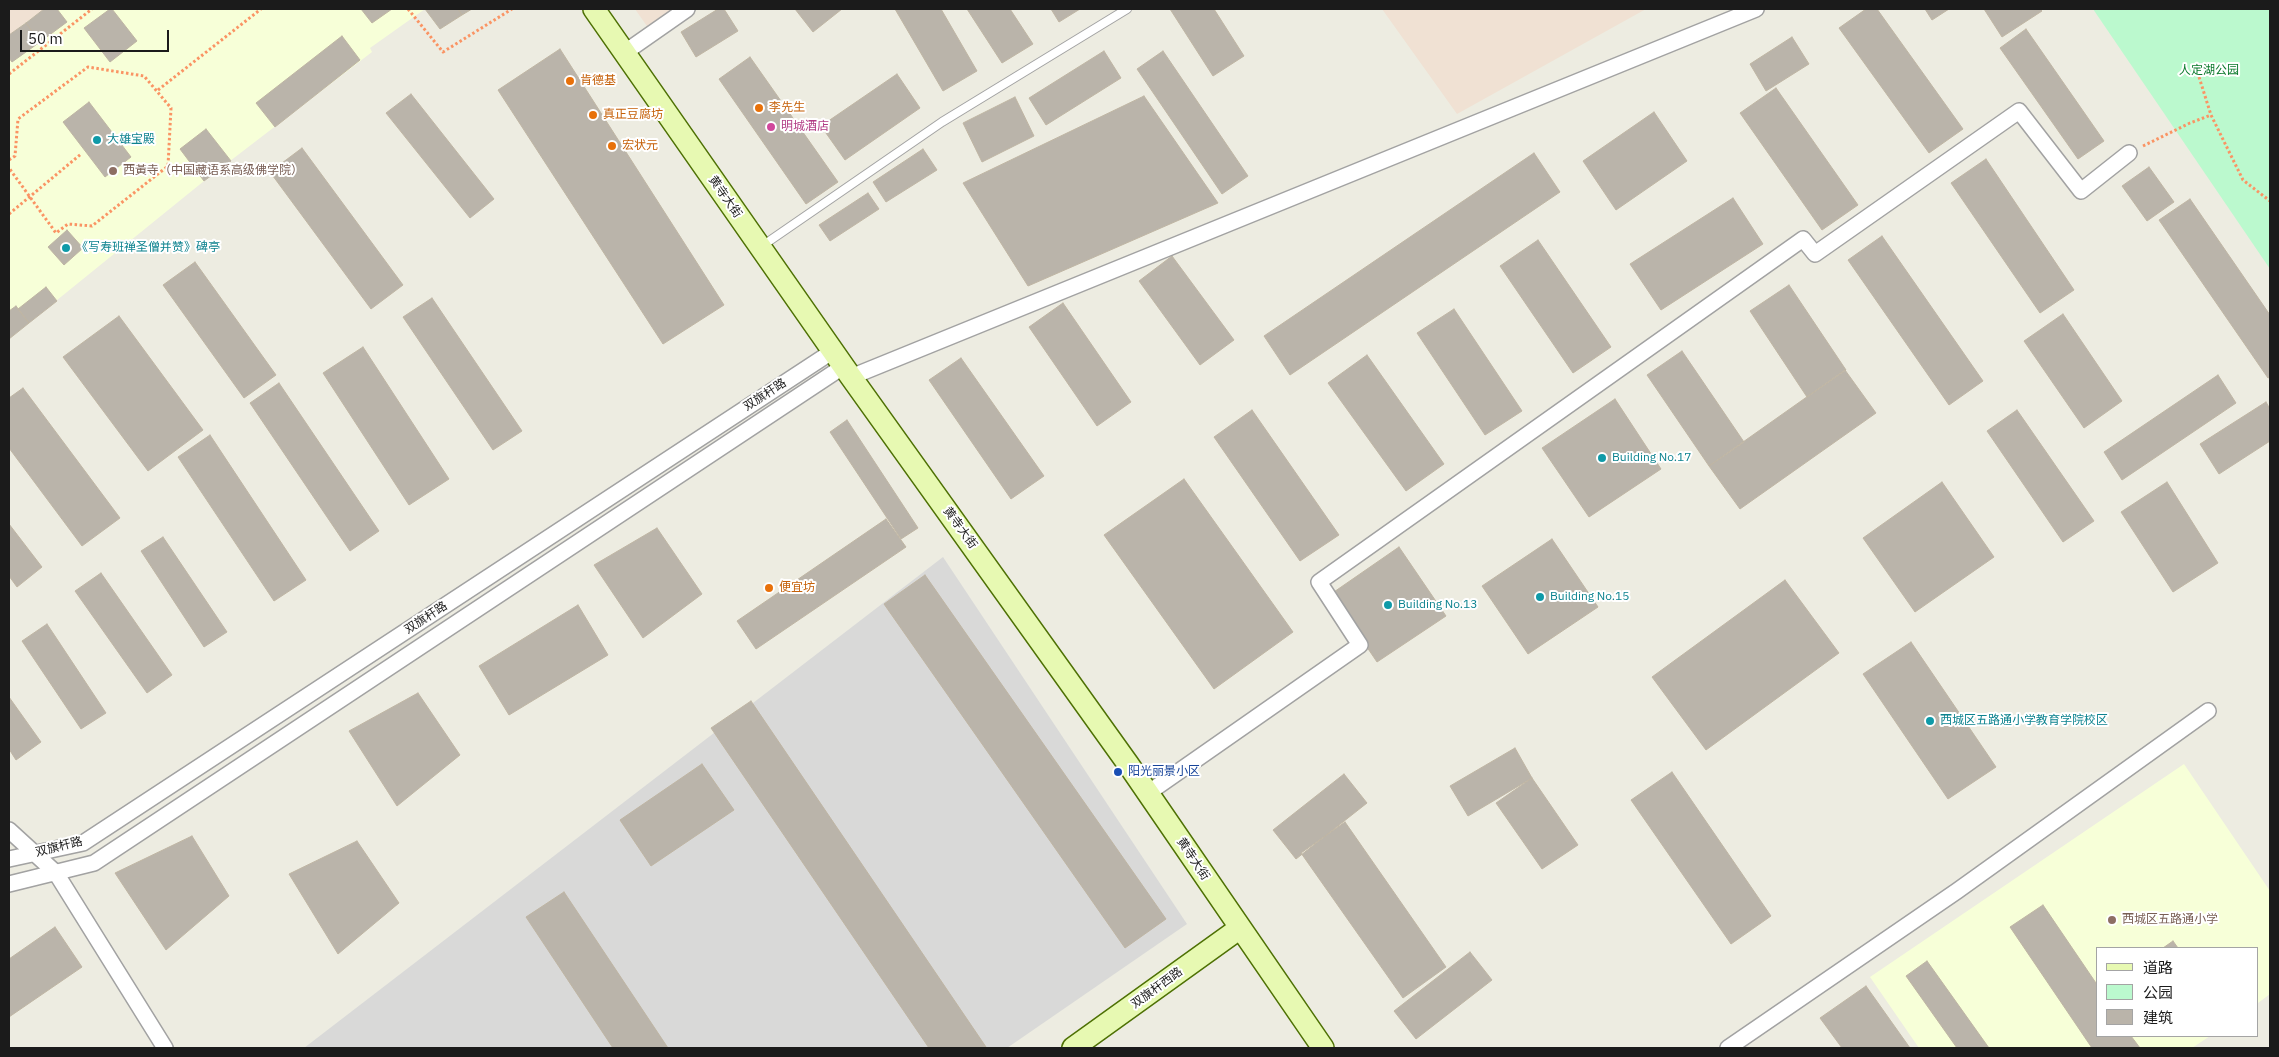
<!DOCTYPE html>
<html>
<head>
<meta charset="utf-8">
<style>
	body { margin:0 }
	#map { position:relative; width:2279px; height:1057px; overflow:hidden; background:#edece1; font-family:"IBM Plex Sans","Noto Sans SC",sans-serif }
	canvas { display:block }
	.frame { position:absolute; inset:0; border:10px solid #1b1b1b; pointer-events:none }
	.legend { position:absolute; left:2096px; top:947px; width:162px; height:90px; box-sizing:border-box; background:#fff; border:1px solid #a4a4a4; margin:0; padding:6px 9px; list-style:none; font-size:15px; color:#1b1b1b }
	.legend li { display:flex; align-items:center; gap:10px; height:25px }
	.legend b { width:25px; border:1px solid #a4a4a4 }
	.scale { position:absolute; left:20px; top:30px; width:149px; height:22px; box-sizing:border-box; border:2px solid #1b1b1b; border-top:0; padding-left:6px; font-size:15px; line-height:18px; white-space:nowrap; color:#1b1b1b; -webkit-text-stroke:4px #fff; paint-order:stroke }
</style>
</head>
<body>
<div id="map">
<canvas width="2279" height="1057"></canvas>
<div class="frame"></div>
<ul class="legend">
<li><b style="height:6px;background:#e7f9b2"></b>道路</li>
<li><b style="height:14px;background:#bbf9ce"></b>公园</li>
<li><b style="height:14px;background:#bab4aa"></b>建筑</li>
</ul>
<div class="scale">50 m</div>
</div>
<script>
const ctx = document.querySelector('canvas').getContext('2d');
ctx.lineJoin = 'round';
function fillPath(path, color) {
  ctx.fillStyle = color;
  ctx.fill(path, 'evenodd');
}
function toPath(rows) {
  const path = new Path2D();
  for (const r of rows) {
    path.moveTo(r[0], r[1]);
    for (let i = 2; i < r.length; i += 2) path.lineTo(r[i], r[i + 1]);
  }
  return path;
}
function stroke(path, color, width, dash) {
  ctx.strokeStyle = color;
  ctx.lineWidth = width;
  ctx.lineCap = dash ? 'butt' : 'round';
  ctx.setLineDash(dash || []);
  ctx.stroke(path);
}
function drawText(font, color, halo, rows, align = 'center') {
  ctx.font = font + ' "IBM Plex Sans","Noto Sans SC",sans-serif';
  ctx.lineWidth = 4;
  ctx.setLineDash([]);
  ctx.textBaseline = 'middle';
  ctx.strokeStyle = halo;
  ctx.fillStyle = color;
  for (const [text, x, y, turn = 0] of rows) {
    ctx.save();
    ctx.translate(x, y);
    ctx.rotate((+turn || 0) * Math.PI / 180);
    ctx.textAlign = isNaN(turn) ? turn : align;
    if (halo) ctx.strokeText(text, 0, 0);
    ctx.fillText(text, 0, 0);
    ctx.restore();
  }
}
const residential = toPath([
	[943,557,1187,924,1007,1048,304,1048]
]);
const education = toPath([
	[44,9,472,9,440,29,425,9,370,48,372,52,204,181,9,339,9,35],
	[2184,764,2270,891,2270,994,2258,1003,2258,948,2098,948,2098,1036,2210,1036,2192,1048,1919,1048,1870,977]
]);
const military = toPath([
	[9,9,44,9,9,35],
	[635,9,677,9,649,29],
	[1382,9,1646,9,1457,114]
]);
const park = toPath([
	[2093,9,2270,9,2270,269]
]);
const building = toPath([
	[44,9,57,9,67,22,40,42,26,23,44,9],
	[110,9,112,9,137,41,110,62,84,28,110,9],
	[361,9,392,9,372,23,361,9],
	[425,9,458,9,462,15,440,29,425,9],
	[458,9,472,9,462,15,458,9],
	[718,9,724,9,738,31,696,57,681,32,718,9],
	[795,9,842,9,813,32,795,9],
	[895,9,941,9,977,71,943,91,895,9],
	[967,9,1010,9,1033,44,1002,63,967,9],
	[1051,9,1080,9,1059,22,1051,9],
	[1170,9,1214,9,1244,56,1213,76,1170,9],
	[1866,9,1877,9,1963,129,1929,153,1839,28,1866,9],
	[1925,9,1949,9,1932,20,1925,9],
	[1984,9,2040,9,2042,11,2002,37,1984,9],
	[26,23,40,42,12,62,9,58,9,35,26,23],
	[2026,29,2104,141,2078,159,2000,48,2026,29],
	[342,36,360,60,275,127,256,103,342,36],
	[1792,37,1809,64,1766,91,1750,64,1792,37],
	[560,49,724,305,663,344,498,90,560,49],
	[1104,51,1121,78,1046,125,1029,98,1104,51],
	[1163,51,1248,176,1222,194,1137,69,1163,51],
	[750,57,838,182,806,204,719,79,750,57],
	[897,74,920,108,845,160,821,126,897,74],
	[1776,88,1858,205,1822,230,1740,113,1776,88],
	[411,94,494,199,470,218,386,113,411,94],
	[1144,96,1218,203,1028,286,963,183,1144,96],
	[1015,97,1034,136,982,162,963,123,1015,97],
	[89,102,131,157,105,177,63,122,89,102],
	[1654,112,1687,161,1616,210,1583,161,1654,112],
	[206,129,231,161,204,181,180,149,206,129],
	[302,148,403,285,371,309,270,172,302,148],
	[923,149,937,170,886,202,873,182,923,149],
	[1534,153,1560,192,1290,375,1264,336,1534,153],
	[1986,159,2074,290,2040,313,1951,183,1986,159],
	[2149,167,2174,202,2147,221,2122,186,2149,167],
	[868,193,879,209,830,241,819,225,868,193],
	[1733,198,1763,244,1661,310,1630,264,1733,198],
	[2190,199,2270,315,2270,377,2268,378,2159,220,2190,199],
	[67,230,83,248,64,265,48,247,67,230],
	[1882,236,1983,381,1949,405,1848,260,1882,236],
	[1538,240,1611,347,1573,373,1500,266,1538,240],
	[1172,256,1234,340,1200,365,1139,281,1172,256],
	[195,262,276,375,244,398,163,285,195,262],
	[1789,285,1846,370,1807,397,1750,311,1789,285],
	[46,287,57,301,29,323,18,309,46,287],
	[432,298,522,431,493,450,403,317,432,298],
	[1063,303,1131,402,1097,426,1029,327,1063,303],
	[16,306,29,323,9,339,9,311,16,306],
	[1454,309,1522,411,1485,435,1417,333,1454,309],
	[2063,314,2122,401,2084,428,2024,341,2063,314],
	[119,316,203,430,148,471,63,357,119,316],
	[363,347,449,479,409,505,323,373,363,347],
	[1682,351,1744,442,1709,466,1647,375,1682,351],
	[1367,355,1444,464,1406,491,1328,383,1367,355],
	[961,358,1044,476,1011,499,929,380,961,358],
	[1845,370,1876,413,1740,509,1709,466,1845,370],
	[2218,375,2236,403,2122,480,2104,452,2218,375],
	[279,383,379,531,350,551,250,403,279,383],
	[23,388,120,518,82,546,9,448,9,398,23,388],
	[1615,399,1661,469,1589,517,1542,448,1615,399],
	[2266,402,2270,409,2270,441,2219,474,2200,444,2266,402],
	[1252,410,1339,535,1300,561,1214,437,1252,410],
	[2017,410,2094,521,2063,542,1987,431,2017,410],
	[847,420,918,528,901,539,830,432,847,420],
	[210,435,306,580,274,601,178,457,210,435],
	[1184,479,1293,632,1214,689,1104,535,1184,479],
	[1942,482,1994,557,1915,612,1863,538,1942,482],
	[2167,482,2218,563,2173,592,2121,512,2167,482],
	[886,519,906,547,756,649,737,621,886,519],
	[9,524,42,567,17,587,9,576,9,524],
	[657,528,702,594,643,638,594,565,657,528],
	[163,537,227,632,204,647,141,551,163,537],
	[1552,539,1598,607,1528,654,1482,586,1552,539],
	[1399,547,1446,616,1377,662,1331,594,1399,547],
	[101,573,172,675,147,693,75,591,101,573],
	[925,575,1166,919,1125,948,884,604,925,575],
	[1785,580,1839,653,1706,750,1652,677,1785,580],
	[578,605,608,655,509,715,479,666,578,605],
	[47,624,106,713,81,729,22,641,47,624],
	[1911,642,1996,767,1948,799,1863,674,1911,642],
	[418,693,460,755,397,806,349,731,418,693],
	[9,697,41,742,16,760,9,749,9,697],
	[751,701,986,1047,984,1048,929,1048,711,728,751,701],
	[1515,748,1532,778,1468,816,1450,786,1515,748],
	[702,764,734,810,651,866,620,820,702,764],
	[1672,772,1771,916,1731,944,1631,800,1672,772],
	[1344,774,1367,803,1296,859,1273,830,1344,774],
	[1532,778,1578,845,1542,869,1496,803,1532,778],
	[1345,822,1446,967,1403,998,1301,853,1345,822],
	[192,836,229,896,166,950,115,873,192,836],
	[357,841,399,903,338,954,289,874,357,841],
	[564,892,668,1048,613,1048,526,917,564,892],
	[2043,905,2098,986,2098,1036,2131,1036,2140,1048,2092,1048,2010,927,2043,905],
	[55,927,82,967,9,1017,9,959,55,927],
	[2173,941,2178,948,2163,948,2173,941],
	[1470,952,1492,980,1416,1039,1394,1011,1470,952],
	[1927,961,1989,1048,1957,1048,1906,976,1927,961],
	[1866,986,1910,1048,1842,1048,1820,1018,1866,986]
]);
const path = toPath([
	[408,9,443,52,512,9],
	[9,74,92,9],
	[2199,77,2211,115,2243,180,2270,201],
	[158,90,261,9],
	[2143,146,2190,123,2211,115],
	[9,160,15,156,18,119,88,67,144,76,171,108,168,166,92,226,68,224,56,233,9,168],
	[9,214,81,154]
]);
const lane = toPath([
	[762,246,942,122,1127,9]
]);
const street = toPath([
	[624,53,687,9],
	[851,377,1756,9],
	[1148,793,1360,645,1319,582,1803,239,1815,254,2019,111,2081,191,2129,153],
	[9,830,56,873,165,1048],
	[9,859,83,843,833,351],
	[9,884,94,863,844,366],
	[1728,1048,1957,891,2208,711]
]);
const secondary = toPath([
	[594,9,851,377,1128,764,1323,1048],
	[1073,1048,1240,928]
]);
const markers = [
	[570,81,5,"#e8710a"],
	[759,108,5,"#e8710a"],
	[593,115,5,"#e8710a"],
	[771,127,5,"#d1479c"],
	[97,140,5,"#0f9aa8"],
	[612,146,5,"#e8710a"],
	[113,171,5,"#8d6e63"],
	[66,248,5,"#0f9aa8"],
	[1602,458,5,"#0f9aa8"],
	[769,588,5,"#e8710a"],
	[1540,597,5,"#0f9aa8"],
	[1388,605,5,"#0f9aa8"],
	[1930,721,5,"#0f9aa8"],
	[1118,772,5,"#1a4fb4"],
	[2112,920,5,"#8d6e63"]
];
const parkNames = [
	["人定湖公园",2209,71]
];
const foodNames = [
	["肯德基",580,81],
	["李先生",769,108],
	["真正豆腐坊",603,115],
	["宏状元",622,146],
	["便宜坊",779,588]
];
const hotelNames = [
	["明城酒店",781,127]
];
const cultureNames = [
	["大雄宝殿",107,140],
	["《写寿班禅圣僧并赞》碑亭",76,248],
	["Building No.17",1612,458],
	["Building No.15",1550,597],
	["Building No.13",1398,605],
	["西城区五路通小学教育学院校区",1940,721]
];
const educationNames = [
	["西黃寺（中国藏语系高级佛学院）",123,171],
	["西城区五路通小学",2122,920]
];
const streetNames = [
	["黄寺大街",725,197,55],
	["双旗杆路",765,395,-33],
	["黄寺大街",960,528,54],
	["双旗杆路",426,618,-33],
	["双旗杆路",59,847,-14],
	["黄寺大街",1193,859,56],
	["双旗杆西路",1157,988,-36]
];
const transitNames = [
	["阳光丽景小区",1128,772]
];
fillPath(residential, '#d9d9d8');
fillPath(education, '#f7ffd8');
fillPath(military, '#f0e1d3');
fillPath(park, '#bbf9ce');
fillPath(building, '#bab4aa');
stroke(building, '#bfb5a3', 1);
stroke(lane, '#a2a2a2', 10);
stroke(street, '#a2a2a2', 18);
stroke(secondary, '#4e7104', 24);
stroke(path, '#fa9464', 3, [2.5, 2.5]);
stroke(lane, '#fff', 8);
stroke(street, '#fff', 15);
stroke(secondary, '#e7f9b2', 21);
for (const [x, y, r, color] of markers) {
  const dot = new Path2D();
  dot.arc(x, y, r, 0, 2 * Math.PI);
  ctx.fillStyle = color;
  ctx.fill(dot);
  stroke(dot, '#fff', 2);
}
drawText('12px', '#0a792b', '#fff', parkNames);
drawText('12px', '#c56008', '#fff', foodNames, 'left');
drawText('12px', '#b23c85', '#fff', hotelNames, 'left');
drawText('12px', '#0d838f', '#fff', cultureNames, 'left');
drawText('12px', '#785e54', '#fff', educationNames, 'left');
drawText('12px', '#1b1b1b', '#fff', streetNames);
drawText('12px', '#164399', '#fff', transitNames, 'left');
</script>
</body>
</html>
